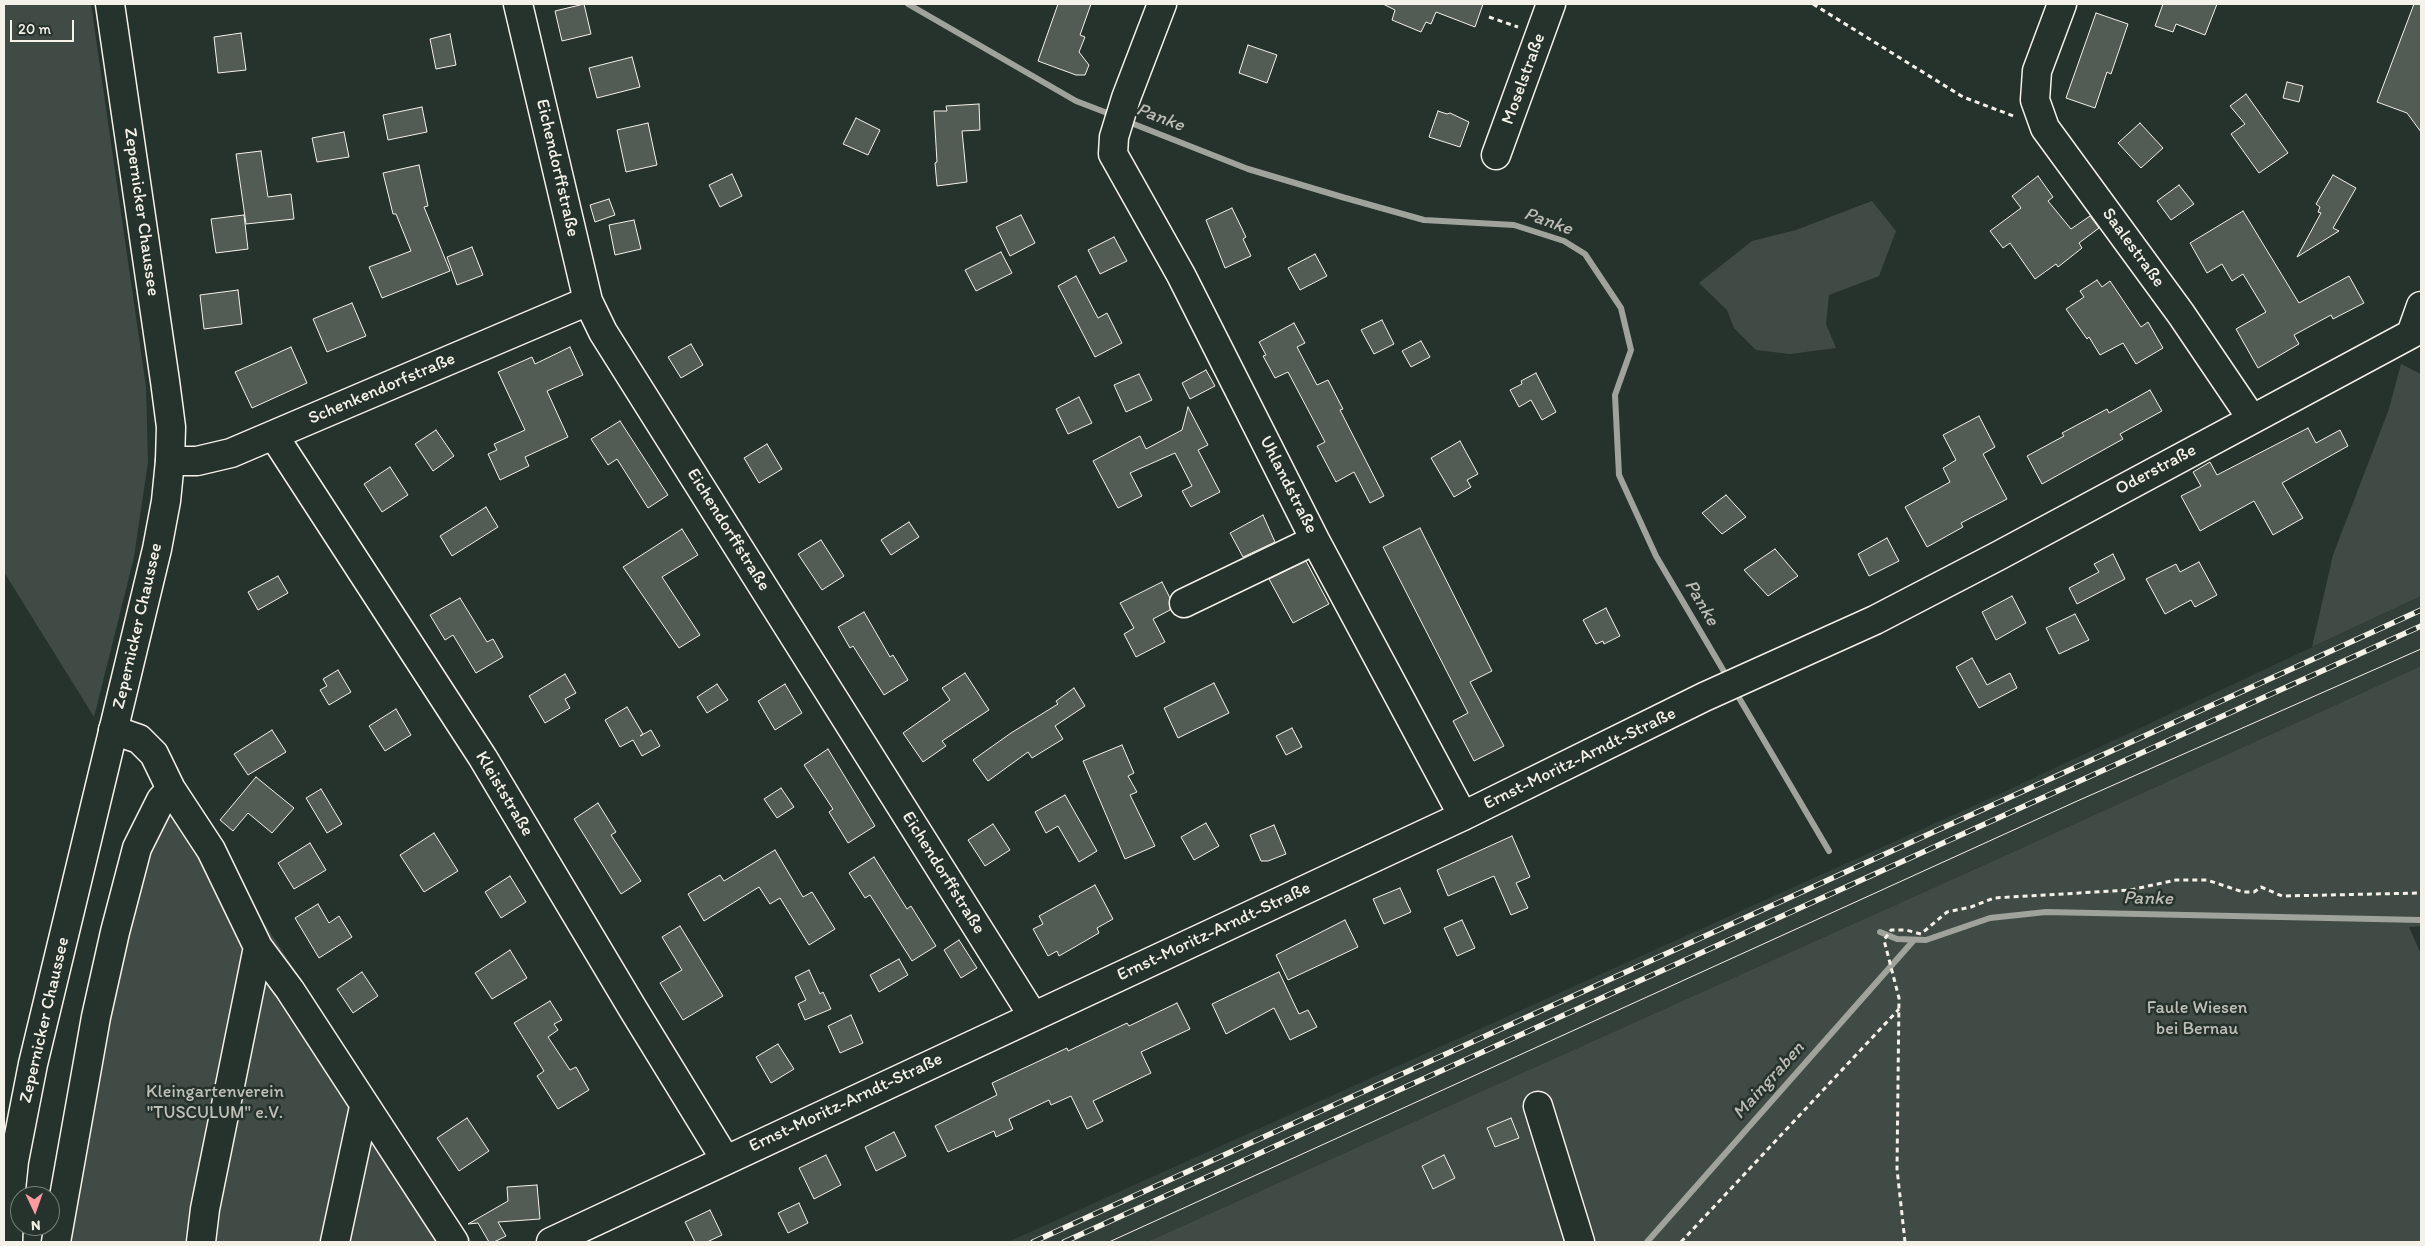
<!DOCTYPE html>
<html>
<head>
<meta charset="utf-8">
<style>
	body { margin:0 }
	#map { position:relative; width:2425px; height:1246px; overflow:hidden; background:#26332d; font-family:Itim,sans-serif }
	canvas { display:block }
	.frame { position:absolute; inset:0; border:5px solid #f4f1e8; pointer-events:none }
	.north { position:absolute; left:10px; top:1186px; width:50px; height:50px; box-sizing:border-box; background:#26332d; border:1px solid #787f78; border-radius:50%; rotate:177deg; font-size:14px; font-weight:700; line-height:20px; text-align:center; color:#f4f1e8 }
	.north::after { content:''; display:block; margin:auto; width:18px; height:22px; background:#ff9aa2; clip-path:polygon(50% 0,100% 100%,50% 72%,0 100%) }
	.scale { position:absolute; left:10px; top:20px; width:64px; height:22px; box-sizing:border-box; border:2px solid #f4f1e8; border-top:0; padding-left:6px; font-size:15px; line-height:18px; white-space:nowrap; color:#f4f1e8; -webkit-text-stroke:4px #26332d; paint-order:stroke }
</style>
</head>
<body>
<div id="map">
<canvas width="2425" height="1246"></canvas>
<div class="frame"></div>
<div class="north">N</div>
<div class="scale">20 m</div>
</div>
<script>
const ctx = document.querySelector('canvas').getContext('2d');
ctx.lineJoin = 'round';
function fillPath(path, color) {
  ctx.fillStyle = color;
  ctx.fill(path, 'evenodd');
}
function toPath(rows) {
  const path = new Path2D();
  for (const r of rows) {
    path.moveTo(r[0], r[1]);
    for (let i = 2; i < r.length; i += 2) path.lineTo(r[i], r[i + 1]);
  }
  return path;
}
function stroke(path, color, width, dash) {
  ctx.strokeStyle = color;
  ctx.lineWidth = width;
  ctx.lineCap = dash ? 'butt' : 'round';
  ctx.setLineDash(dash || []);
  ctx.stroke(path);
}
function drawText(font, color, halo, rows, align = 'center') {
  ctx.font = font + ' Itim,sans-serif';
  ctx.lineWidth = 5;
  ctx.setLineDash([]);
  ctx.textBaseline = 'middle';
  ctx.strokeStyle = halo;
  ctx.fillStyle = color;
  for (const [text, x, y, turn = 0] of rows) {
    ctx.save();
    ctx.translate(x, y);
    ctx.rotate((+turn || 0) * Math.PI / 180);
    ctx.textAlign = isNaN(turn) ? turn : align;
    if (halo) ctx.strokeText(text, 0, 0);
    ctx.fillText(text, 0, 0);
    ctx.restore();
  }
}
const built = toPath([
	[2421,596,2421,666,2013,852,1147,1242,1008,1242,1993,797]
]);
const green = toPath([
	[4,4,91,4,146,387,148,462,134,557,94,717,4,572],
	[1872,201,1896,231,1879,276,1829,295,1826,324,1836,348,1790,354,1756,350,1734,328,1727,310,1699,283,1752,241,1796,230],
	[2401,364,2421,374,2421,596,2312,647,2333,555,2389,409],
	[2421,666,2421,926,2409,927,2421,954,2421,1242,1147,1242,2013,852],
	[169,777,472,1242,50,1242,50,1226]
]);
const stream = toPath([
	[908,4,1076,101,1115,116],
	[1126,121,1248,169,1342,197,1424,220,1514,225,1564,241,1585,254,1621,308,1631,350,1615,395,1619,475,1656,556,1729,680],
	[1735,691,1829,851],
	[1880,932,1897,939,1926,940,1990,918,2046,912,2421,920],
	[1647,1242,1914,940]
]);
const building = toPath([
	[584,4,591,34,562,41,555,11,584,4],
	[1058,4,1091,4,1080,35,1085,37,1079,52,1089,65,1085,75,1076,75,1038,61,1058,4],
	[1383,4,1483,4,1475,27,1436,12,1431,24,1426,22,1421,32,1392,20,1395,10,1383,4],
	[2163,4,2217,4,2205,35,2176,24,2173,32,2155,26,2163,4],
	[2414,4,2421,4,2421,132,2407,113,2377,102,2414,4],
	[2096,13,2128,24,2111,74,2107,72,2095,108,2066,98,2096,13],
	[241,33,246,70,218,73,214,37,241,33],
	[450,34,456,65,436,69,430,39,450,34],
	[1248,45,1277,55,1267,83,1239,73,1248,45],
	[632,57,640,87,597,98,589,68,632,57],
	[2287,82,2303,86,2299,102,2283,98,2287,82],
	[2246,94,2288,153,2259,173,2231,134,2245,124,2230,106,2246,94],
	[979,104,980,130,962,131,967,182,937,186,935,163,937,162,934,111,947,111,946,106,979,104],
	[422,107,427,132,388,140,383,115,422,107],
	[1438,111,1447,114,1450,113,1469,122,1460,147,1429,137,1438,111],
	[856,118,880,130,868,155,843,144,856,118],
	[648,123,657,165,626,172,617,130,648,123],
	[2140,123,2163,148,2141,168,2118,143,2140,123],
	[344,132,349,157,317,162,312,138,344,132],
	[261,151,268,197,291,194,294,219,246,224,236,154,261,151],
	[419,165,428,206,424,207,450,271,382,298,369,267,411,251,396,214,393,214,383,173,419,165],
	[732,174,742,196,720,207,709,185,732,174],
	[2333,175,2356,188,2333,228,2339,231,2297,257,2321,213,2318,212,2320,207,2316,204,2333,175],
	[2038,176,2053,197,2048,201,2071,229,2090,216,2099,228,2079,243,2082,248,2058,267,2056,264,2035,279,2010,243,2003,248,1990,231,2021,208,2012,196,2038,176],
	[2179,185,2194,204,2171,220,2157,201,2179,185],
	[609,199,615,215,595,222,590,205,609,199],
	[1232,208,1246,237,1243,239,1251,256,1225,268,1206,220,1232,208],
	[2243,211,2299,303,2349,276,2364,303,2333,319,2331,315,2294,335,2299,344,2258,368,2236,329,2266,312,2243,274,2232,281,2222,264,2207,273,2190,243,2243,211],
	[244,215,248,249,216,253,211,219,244,215],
	[1021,215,1035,243,1010,256,996,227,1021,215],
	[634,220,641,249,615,255,609,225,634,220],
	[1114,237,1127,261,1100,274,1088,250,1114,237],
	[472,247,483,275,457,285,447,257,472,247],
	[1001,252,1012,273,976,291,965,270,1001,252],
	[1315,254,1327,276,1300,290,1288,268,1315,254],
	[1076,276,1098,318,1107,313,1122,343,1095,357,1058,286,1076,276],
	[2097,280,2102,287,2110,281,2141,327,2148,322,2163,348,2136,364,2123,343,2100,355,2089,337,2087,339,2066,309,2084,297,2080,291,2097,280],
	[238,290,242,324,204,329,200,295,238,290],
	[352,303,366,336,327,352,313,319,352,303],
	[1382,320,1394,344,1374,354,1361,330,1382,320],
	[1294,323,1305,343,1297,347,1317,385,1328,380,1343,409,1340,410,1384,496,1370,503,1354,472,1336,482,1317,446,1325,442,1288,372,1275,378,1263,356,1266,355,1259,342,1294,323],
	[1421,341,1430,357,1411,367,1402,351,1421,341],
	[691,344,703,365,681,378,668,357,691,344],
	[291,347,307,383,252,408,235,372,291,347],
	[570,347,583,375,547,391,568,437,525,457,529,466,500,480,488,454,497,450,494,444,525,430,498,372,532,357,535,364,570,347],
	[1206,370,1215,386,1190,399,1182,383,1206,370],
	[1536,373,1556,412,1542,420,1531,400,1519,407,1510,390,1522,384,1521,381,1536,373],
	[1139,374,1152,400,1126,412,1114,385,1139,374],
	[2150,390,2162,411,2120,434,2123,439,2042,484,2027,456,2064,436,2062,433,2107,409,2109,413,2150,390],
	[1079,397,1092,423,1068,434,1056,409,1079,397],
	[1188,407,1208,445,1198,450,1220,492,1191,507,1182,491,1192,486,1175,453,1130,473,1142,496,1118,508,1093,461,1140,436,1146,449,1182,430,1188,407],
	[1979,416,1995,447,1983,454,2007,499,1961,523,1963,527,1927,547,1905,507,1950,482,1943,468,1956,460,1943,435,1979,416],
	[620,421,668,495,648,508,617,459,608,465,591,439,620,421],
	[2308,428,2316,443,2340,430,2348,446,2282,483,2303,518,2273,535,2254,501,2200,531,2181,496,2201,486,2193,472,2210,462,2217,475,2308,428],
	[436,430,454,456,433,471,415,444,436,430],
	[1460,441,1478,474,1467,480,1471,487,1454,497,1431,458,1460,441],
	[767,444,782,469,759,483,744,458,767,444],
	[390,467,408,495,382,512,364,484,390,467],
	[1726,495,1746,517,1722,534,1702,513,1726,495],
	[486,507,498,527,452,556,440,536,486,507],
	[1263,515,1275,542,1243,557,1230,533,1263,515],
	[909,522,919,537,891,555,881,540,909,522],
	[1420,528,1492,671,1470,682,1504,746,1474,761,1453,721,1468,713,1383,547,1420,528],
	[682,529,698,555,662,577,700,635,679,648,623,567,682,529],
	[1887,538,1899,561,1869,576,1858,554,1887,538],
	[821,540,844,576,822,590,798,554,821,540],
	[1775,549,1798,576,1768,596,1744,570,1775,549],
	[2113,554,2125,579,2077,604,2069,588,2099,572,2094,564,2113,554],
	[1306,561,1329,604,1293,623,1269,579,1306,561],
	[2199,562,2217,595,2195,607,2191,600,2165,614,2146,579,2176,564,2180,572,2199,562],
	[278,576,288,593,258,610,248,592,278,576],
	[1162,582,1170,598,1170,610,1153,619,1165,642,1136,657,1124,634,1134,628,1120,603,1162,582],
	[2012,596,2026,623,1996,640,1982,612,2012,596],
	[460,598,487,642,493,639,503,657,476,673,453,635,445,640,430,615,460,598],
	[1606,608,1620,636,1604,644,1603,641,1596,644,1583,620,1606,608],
	[864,612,890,657,893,655,908,680,884,695,853,646,850,648,838,627,864,612],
	[2075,614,2089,640,2059,654,2046,628,2075,614],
	[1972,658,1987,685,2010,673,2017,688,1979,708,1956,667,1972,658],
	[338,670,351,692,329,705,320,690,327,686,323,679,338,670],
	[965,673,989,710,942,741,946,746,923,762,903,733,950,700,942,688,965,673],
	[565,674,576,693,565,699,570,708,545,723,529,696,565,674],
	[1214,683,1229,713,1178,738,1164,708,1214,683],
	[717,684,728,700,707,713,697,697,717,684],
	[785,684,802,713,775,730,758,701,785,684],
	[1074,688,1085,706,1055,726,1063,739,1032,758,1028,752,988,781,973,760,1011,733,1058,704,1056,701,1074,688],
	[627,707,643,734,640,736,651,730,660,746,642,756,633,740,620,747,605,720,627,707],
	[396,709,411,735,385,751,369,726,396,709],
	[1292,728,1302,747,1286,755,1276,736,1292,728],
	[272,730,286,752,248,775,234,754,272,730],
	[1122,745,1134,773,1128,776,1137,792,1130,795,1155,846,1125,859,1083,761,1122,745],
	[828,749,875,826,848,843,829,812,833,809,804,765,828,749],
	[256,777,294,808,272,833,248,813,233,831,220,820,256,777],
	[781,788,794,807,777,818,764,799,781,788],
	[321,789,342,824,327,833,306,798,321,789],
	[1065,795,1097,851,1079,862,1058,826,1046,833,1035,812,1065,795],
	[598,803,616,832,611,835,641,881,621,894,574,819,598,803],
	[1206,823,1219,846,1194,860,1181,837,1206,823],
	[993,824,1010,850,985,866,968,840,993,824],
	[1274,825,1286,854,1268,861,1261,861,1250,835,1274,825],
	[434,833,458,871,424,892,400,855,434,833],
	[1512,836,1530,877,1516,883,1528,908,1511,915,1494,876,1448,896,1437,870,1512,836],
	[310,843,326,870,294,889,278,863,310,843],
	[775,850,803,897,812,892,835,929,809,945,780,898,770,904,759,887,704,921,688,894,720,875,724,881,775,850],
	[874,857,907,909,911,906,936,946,912,961,870,895,865,898,849,873,874,857],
	[510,876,526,902,501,918,485,892,510,876],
	[1095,885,1113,919,1097,928,1099,933,1059,956,1057,951,1048,956,1033,929,1043,924,1039,916,1095,885],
	[1400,888,1411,912,1384,924,1373,899,1400,888],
	[318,904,329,923,339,916,352,937,319,958,295,918,318,904],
	[1345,920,1358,947,1288,980,1276,955,1345,920],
	[1462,920,1475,948,1457,956,1444,928,1462,920],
	[680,926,723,996,683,1020,660,983,682,970,662,937,680,926],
	[959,940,977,968,961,978,944,950,959,940],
	[510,950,527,978,492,999,475,973,510,950],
	[899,959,908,975,879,992,870,975,899,959],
	[809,970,820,994,823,992,831,1009,805,1020,798,1004,806,1000,795,977,809,970],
	[362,972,378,996,353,1013,337,989,362,972],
	[1279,972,1299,1014,1308,1010,1317,1027,1290,1040,1274,1008,1226,1034,1212,1004,1279,972],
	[550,1001,562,1020,554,1024,558,1030,548,1037,570,1070,576,1067,589,1090,558,1109,537,1076,544,1071,514,1023,550,1001],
	[1177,1003,1190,1029,1141,1052,1151,1073,1093,1101,1103,1121,1087,1129,1071,1096,1051,1105,1049,1100,1009,1119,1013,1129,996,1137,994,1131,948,1152,935,1126,997,1095,992,1083,1067,1048,1068,1051,1127,1023,1129,1026,1177,1003],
	[851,1015,863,1043,840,1053,828,1026,851,1015],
	[778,1044,794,1069,771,1083,756,1057,778,1044],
	[467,1118,489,1151,459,1171,437,1138,467,1118],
	[1511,1118,1519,1138,1495,1147,1487,1128,1511,1118],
	[894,1132,906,1156,876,1171,865,1147,894,1132],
	[826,1155,841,1185,814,1199,799,1168,826,1155],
	[1444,1155,1455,1178,1433,1189,1422,1166,1444,1155],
	[537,1185,540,1219,498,1222,506,1236,494,1242,489,1242,478,1223,468,1224,508,1201,507,1187,537,1185],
	[799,1203,808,1223,788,1233,778,1213,799,1203],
	[710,1210,722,1235,707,1242,695,1242,685,1222,710,1210]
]);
const path = toPath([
	[1813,4,1963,97,2016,117],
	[1489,17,1518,27],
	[1681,1242,1899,1009],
	[1905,1242,1897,1169,1899,998,1884,940,1891,930,1906,930,1921,934,1947,912,1971,907,1994,898,2130,890,2176,880,2207,880,2243,892,2254,892,2261,887,2282,896,2421,893]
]);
const minor = toPath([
	[518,4,588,301,603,332,1033,1016],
	[1162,4,1126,98,1114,137,1113,154,1181,275,1315,540,1463,816],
	[2062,4,2037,71,2035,100,2045,128,2181,314,2252,419],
	[1496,155,1551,4],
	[274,436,483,758,633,1009,725,1159],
	[170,461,197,461,231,453,588,301],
	[1184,603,1315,540],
	[113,730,139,739,154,754,171,789,211,850,258,947,290,990,454,1242],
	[1538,1106,1580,1242],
	[56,1242,96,1017,115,932,137,848,161,800,171,789],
	[201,1242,205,1209,258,947],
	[335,1242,364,1107],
	[551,1242,1463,816,1704,697,1875,620,1998,556,2411,334,2421,306]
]);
const major = toPath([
	[8,1242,9,1209,14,1161,33,1064,157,549,166,501,170,461,171,427,165,381,110,4]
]);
const tram = toPath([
	[1109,1242,2075,802,2421,649]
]);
const rail = toPath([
	[1033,1242,2421,610],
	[1064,1242,2421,626]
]);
const streetNames = [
	["Moselstraße",1524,79,-70],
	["Eichendorffstraße",557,168,77],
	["Zepernicker Chaussee",141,212,82],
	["Saalestraße",2133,248,54],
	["Schenkendorfstraße",382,389,-23],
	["Oderstraße",2156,470,-28],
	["Uhlandstraße",1288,485,63],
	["Eichendorffstraße",728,530,58],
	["Zepernicker Chaussee",138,626,-77],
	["Ernst-Moritz-Arndt-Straße",1580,759,-26],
	["Kleiststraße",504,794,59],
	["Eichendorffstraße",943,873,58],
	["Ernst-Moritz-Arndt-Straße",1214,932,-25],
	["Zepernicker Chaussee",45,1020,-77],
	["Ernst-Moritz-Arndt-Straße",846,1103,-25]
];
const parkNames = [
	["Faule Wiesen",2197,1008],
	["bei Bernau",2197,1029],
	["Kleingartenverein",215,1092],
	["\"TUSCULUM\" e.V.",215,1113]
];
const waterNames = [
	["Panke",1160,118,21],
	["Panke",1548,222,20],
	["Panke",1701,603,60],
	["Panke",2148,899,1],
	["Maingraben",1769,1081,-48]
];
fillPath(built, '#333f39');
fillPath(green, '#414b45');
stroke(stream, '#9fa39b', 6);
fillPath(building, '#525c55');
stroke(building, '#f4f1e8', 1);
stroke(minor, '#f4f1e8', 31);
stroke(major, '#f4f1e8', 31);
stroke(path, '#f4f1e8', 3, [5, 4]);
stroke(minor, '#26332d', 28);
stroke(major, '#26332d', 28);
stroke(tram, '#f4f1e8', 1);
stroke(rail, '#f4f1e8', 5.5);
stroke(rail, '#26332d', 4, [11]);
drawText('18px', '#f4f1e8', '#26332d', streetNames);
drawText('18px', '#bebfb7', '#26332d', parkNames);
drawText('italic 19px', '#bcbdb5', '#26332d', waterNames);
</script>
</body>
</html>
